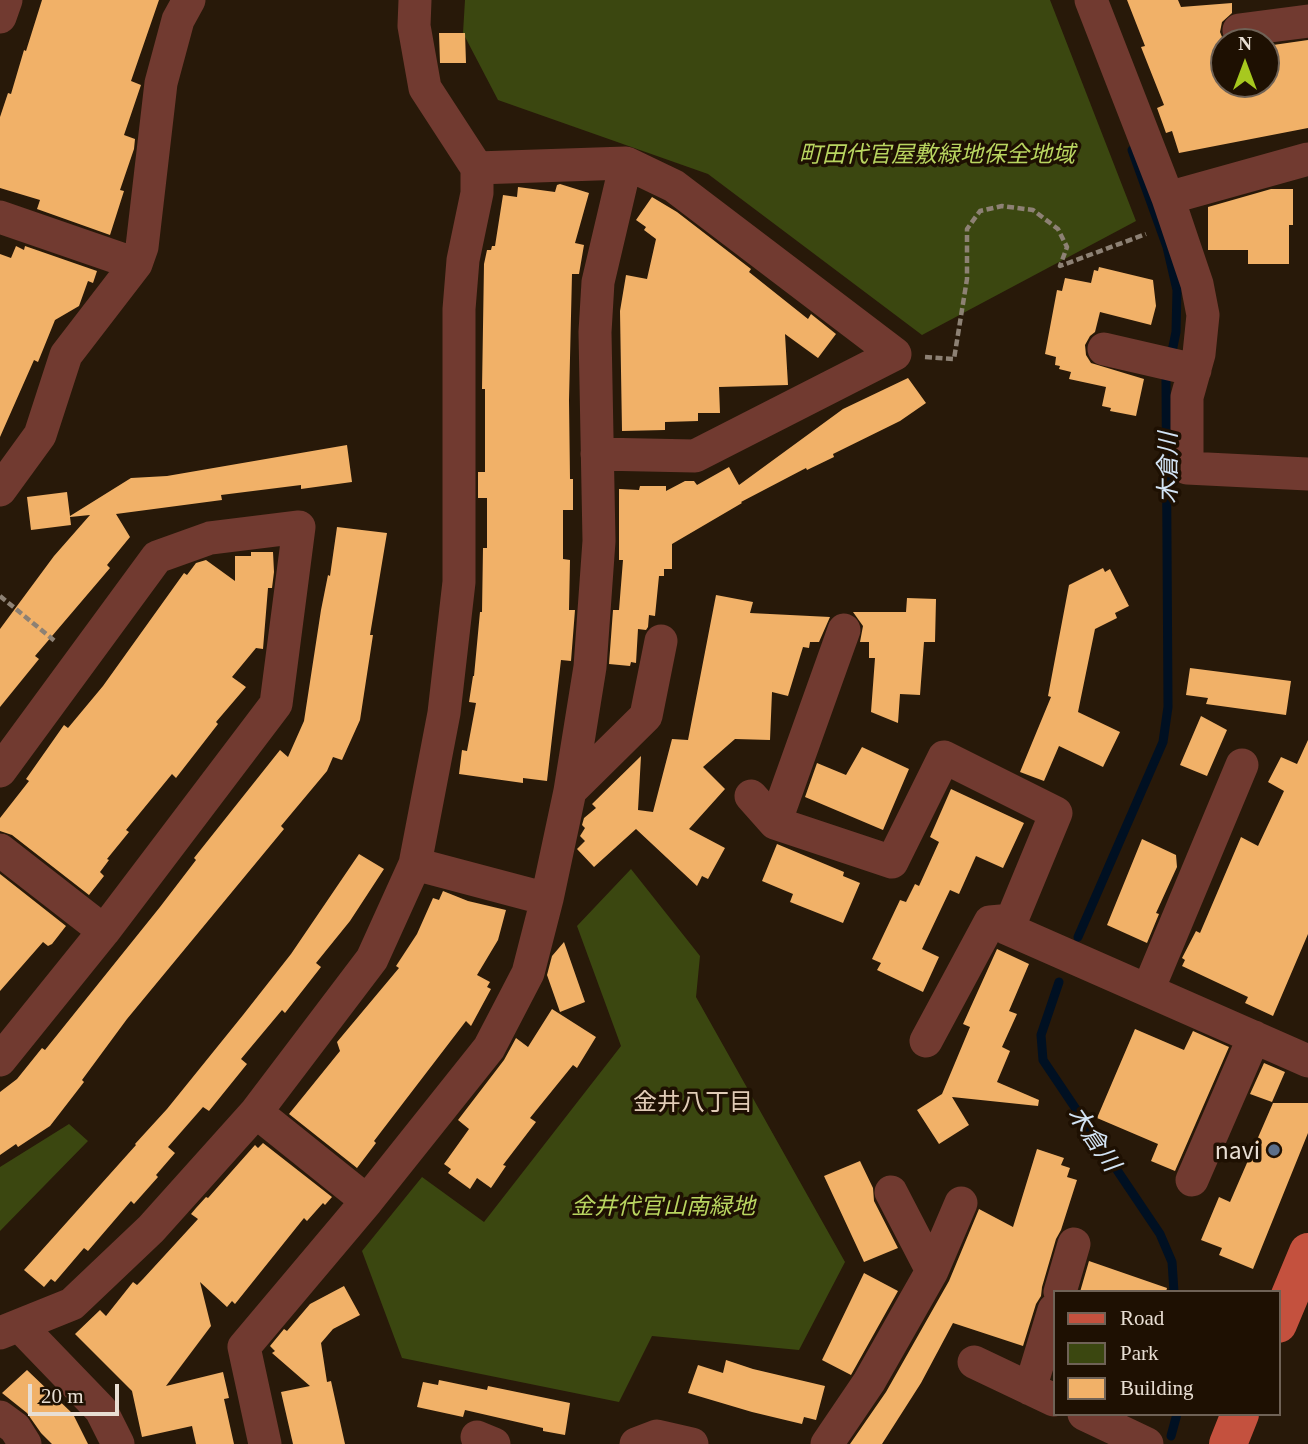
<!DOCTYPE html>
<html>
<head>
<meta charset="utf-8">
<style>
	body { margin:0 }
	#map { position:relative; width:1308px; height:1444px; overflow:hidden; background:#281909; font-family:Georgia,serif }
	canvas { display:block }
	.legend { position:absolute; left:1053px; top:1290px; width:228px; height:126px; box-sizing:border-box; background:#1e1002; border:2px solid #6f6256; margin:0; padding:9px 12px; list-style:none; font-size:21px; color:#e8ded3 }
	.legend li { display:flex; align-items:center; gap:14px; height:35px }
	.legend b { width:35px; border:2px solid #6f6256 }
	.north { position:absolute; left:1210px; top:28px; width:70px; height:70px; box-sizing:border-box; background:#1e1002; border:2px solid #6f6256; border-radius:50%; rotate:0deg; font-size:19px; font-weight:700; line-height:28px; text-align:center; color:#e8ded3 }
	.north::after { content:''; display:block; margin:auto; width:24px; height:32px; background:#a7c81f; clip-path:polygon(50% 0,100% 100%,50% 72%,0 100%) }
	.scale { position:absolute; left:28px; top:1384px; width:91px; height:32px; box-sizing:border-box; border:4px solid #e8ded3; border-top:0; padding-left:9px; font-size:21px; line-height:24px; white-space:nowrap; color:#e8ded3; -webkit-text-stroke:5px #1e1002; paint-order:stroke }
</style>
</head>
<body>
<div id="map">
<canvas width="1308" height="1444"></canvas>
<ul class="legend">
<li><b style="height:9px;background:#c4513e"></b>Road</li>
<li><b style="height:19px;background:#3b4710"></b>Park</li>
<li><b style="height:19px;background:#f1b168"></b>Building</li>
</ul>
<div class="north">N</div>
<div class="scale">20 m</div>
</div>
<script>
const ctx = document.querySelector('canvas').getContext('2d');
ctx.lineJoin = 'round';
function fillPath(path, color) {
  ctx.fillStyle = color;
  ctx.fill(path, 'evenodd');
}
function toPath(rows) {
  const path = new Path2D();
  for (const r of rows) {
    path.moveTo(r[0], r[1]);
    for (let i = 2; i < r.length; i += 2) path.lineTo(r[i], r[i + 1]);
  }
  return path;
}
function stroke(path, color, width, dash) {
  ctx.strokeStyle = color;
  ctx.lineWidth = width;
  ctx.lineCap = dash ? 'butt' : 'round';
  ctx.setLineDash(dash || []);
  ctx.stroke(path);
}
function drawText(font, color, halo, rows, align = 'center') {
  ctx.font = font + ' Georgia,"Noto Sans JP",serif';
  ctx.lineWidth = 7;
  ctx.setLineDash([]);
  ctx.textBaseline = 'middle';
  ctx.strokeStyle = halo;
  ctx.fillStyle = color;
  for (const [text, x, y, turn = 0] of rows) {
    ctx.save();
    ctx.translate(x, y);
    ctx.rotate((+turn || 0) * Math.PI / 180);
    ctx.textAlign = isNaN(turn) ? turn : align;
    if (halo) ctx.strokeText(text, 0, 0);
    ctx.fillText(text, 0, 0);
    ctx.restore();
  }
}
const green = toPath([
	[465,0,1050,0,1136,221,922,335,708,174,498,100,463,33],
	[631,869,700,956,696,997,845,1262,799,1350,652,1336,619,1402,402,1358,362,1251,422,1177,484,1222,621,1046,577,926],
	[69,1124,88,1141,0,1231,0,1167]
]);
const stream = toPath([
	[1078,937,1163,742,1168,707,1166,381,1176,332,1177,290,1167,247,1132,150],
	[1059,982,1041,1035,1043,1060,1160,1234,1172,1262,1174,1292],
	[1171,1436,1177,1414]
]);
const building = toPath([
	[42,0,159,0,131,81,141,85,124,135,135,139,134,149,120,190,124,191,110,235,37,209,40,200,0,188,0,117,8,93,11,94,24,50,26,51],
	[1127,0,1178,0,1181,7,1232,3,1232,13,1222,22,1220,32,1224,42,1224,84,1266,84,1266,46,1308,40,1308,128,1179,153,1172,131,1166,133,1157,108,1164,105,1141,47,1145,46],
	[439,33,465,33,466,63,440,63],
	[560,184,589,193,575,243,584,245,579,274,572,274,569,400,570,479,573,479,573,510,563,510,563,559,570,560,569,610,575,610,571,661,561,660,547,781,523,778,523,783,459,774,462,750,467,751,476,703,469,702,473,676,474,676,480,612,482,612,483,548,487,548,487,498,478,498,478,472,485,472,485,389,482,389,484,264,487,250,491,250,492,246,495,246,503,195,517,197,518,187,555,192,557,185],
	[1271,189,1293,189,1293,225,1289,225,1289,264,1248,264,1248,250,1208,250,1208,207],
	[652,197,677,212,751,269,749,272,808,319,811,314,836,334,818,358,785,334,788,385,719,387,720,413,698,413,698,421,665,422,665,430,622,431,620,311,626,275,647,279,656,239,644,230,646,227,636,220],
	[16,246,24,250,25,246,97,271,93,283,88,281,79,306,55,320,38,362,34,360,0,437,0,254,11,258],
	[1099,267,1153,280,1156,306,1151,325,1100,312,1095,332,1090,336,1085,345,1086,355,1091,363,1144,379,1136,416,1110,411,1111,408,1102,406,1106,387,1069,379,1071,372,1059,369,1060,366,1055,365,1056,357,1045,354,1057,290,1062,291,1065,278,1091,283,1094,270,1098,271],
	[908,378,926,403,900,421,833,454,834,457,807,470,806,468,741,502,742,503,672,544,672,569,664,569,664,576,659,576,655,616,649,615,648,627,646,630,638,629,636,663,631,662,630,666,609,664,613,610,619,610,623,560,619,560,619,489,639,490,640,486,666,486,666,491,685,481,694,481,697,485,729,467,739,485,843,409],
	[347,445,352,482,301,489,301,485,221,495,222,500,116,514,130,537,107,565,110,568,35,656,39,659,0,707,0,629,54,556,90,515,70,517,71,525,31,530,27,497,67,492,70,516,131,478,167,476],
	[337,527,387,533,370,635,373,635,360,720,342,760,333,757,327,771,281,826,284,829,127,1019,82,1080,84,1082,50,1126,18,1147,16,1144,0,1155,0,1092,17,1079,42,1048,45,1050,160,907,196,860,194,858,280,750,288,757,304,721,321,610,328,575,330,576],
	[251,552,273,552,274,572,272,588,268,588,263,649,256,648,232,677,246,687,216,722,218,724,176,778,172,774,126,830,129,832,107,859,109,860,100,872,104,876,89,895,12,835,0,831,0,818,29,781,26,779,64,725,68,728,103,686,184,573,187,575,196,563,206,560,235,581,235,556,251,556],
	[1103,568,1105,572,1110,569,1129,606,1115,613,1117,618,1095,629,1078,712,1120,732,1103,767,1059,746,1044,781,1020,772,1051,697,1048,696,1069,585],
	[716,595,753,602,750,613,830,617,819,642,810,642,809,648,803,647,788,696,772,692,770,740,735,739,703,767,725,789,689,829,725,848,708,879,702,876,697,886,636,829,594,867,577,849,585,841,580,836,585,828,582,825,584,818,596,808,592,804,641,756,638,810,653,812,672,739,688,740],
	[907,598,936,599,935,642,924,642,920,695,900,694,898,723,871,712,875,658,869,658,869,642,860,642,863,626,853,612,906,612],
	[1190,668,1291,681,1286,715,1206,704,1208,698,1186,695],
	[1201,716,1227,730,1207,776,1180,765],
	[1308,740,1308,934,1273,1016,1245,1003,1248,997,1182,966,1185,960,1182,958,1196,931,1200,933,1241,837,1258,846,1284,791,1268,782,1281,757,1297,764],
	[862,747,909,769,883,830,805,797,817,763,846,775],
	[951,789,1024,823,1003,868,976,856,959,894,950,890,922,949,939,957,923,992,877,970,881,963,872,959,900,900,906,902,915,884,919,886,939,842,930,837],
	[1142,839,1176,855,1177,867,1156,913,1159,914,1147,943,1107,925],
	[777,844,844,872,843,876,860,883,843,923,790,902,793,894,762,881],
	[359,854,384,869,350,921,316,963,321,967,285,1013,282,1010,241,1059,247,1064,209,1111,203,1107,168,1147,175,1153,156,1175,158,1177,134,1204,131,1201,88,1251,84,1248,55,1282,51,1279,44,1287,24,1270,136,1145,135,1144,167,1109,243,1015,291,954],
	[0,874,66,926,52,944,48,946,43,942,0,991],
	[443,891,468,901,506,910,498,940,477,975,490,982,487,987,491,989,471,1026,466,1021,374,1141,376,1143,357,1168,289,1114,340,1051,337,1042,399,968,396,966,417,934,433,898,439,900],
	[564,942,585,1002,560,1012,547,975,552,956],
	[997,949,1029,964,1009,1011,1017,1014,1002,1047,1010,1051,997,1082,1039,1100,1038,1106,952,1097,969,1125,939,1144,917,1110,942,1094,970,1027,963,1024],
	[552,1009,596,1037,577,1068,573,1065,530,1118,536,1122,503,1165,506,1166,491,1188,477,1178,470,1189,448,1173,451,1169,444,1164,469,1129,458,1120,504,1060,516,1038,528,1047],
	[1135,1029,1184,1050,1193,1031,1229,1047,1175,1171,1151,1161,1158,1144,1097,1118],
	[1264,1063,1285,1072,1272,1102,1250,1094],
	[1273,1103,1308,1103,1308,1133,1253,1269,1219,1255,1222,1248,1201,1240,1219,1197,1230,1202],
	[263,1143,332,1197,325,1205,323,1203,307,1221,304,1218,235,1304,232,1301,227,1307,200,1282,211,1326,166,1386,223,1372,229,1398,224,1399,234,1444,196,1444,192,1426,142,1437,132,1391,75,1334,100,1310,106,1316,133,1282,137,1285,143,1279,198,1219,191,1214,196,1208,206,1197,208,1198,255,1145,258,1148],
	[1037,1149,1064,1158,1061,1165,1070,1168,1067,1177,1077,1180,1061,1230,1056,1239,1042,1287,1041,1296,1036,1304,1023,1346,953,1323,921,1383,882,1444,850,1444,886,1392,949,1281,979,1209,1013,1227],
	[860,1161,873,1188,874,1201,898,1248,864,1262,824,1176],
	[1089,1261,1167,1288,1166,1292,1080,1292],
	[864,1273,898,1291,851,1375,822,1360],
	[344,1286,360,1315,333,1329,321,1343,327,1382,331,1381,345,1444,293,1444,281,1392,310,1386,272,1353,275,1351,270,1346,284,1329,287,1331,310,1304],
	[726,1360,753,1369,825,1386,816,1420,804,1417,802,1424,752,1412,688,1393,698,1365,723,1373],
	[27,1370,73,1414,88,1444,52,1444,41,1433,27,1413,2,1393],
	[439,1380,487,1390,488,1386,570,1403,565,1435,543,1431,543,1428,465,1410,463,1417,417,1407,423,1382,438,1385]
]);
const path = toPath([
	[925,357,954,359,967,279,967,229,980,211,1002,206,1033,210,1058,229,1067,247,1060,266,1146,234],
	[0,596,56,642]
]);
const minor = toPath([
	[1091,0,1168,198,1197,284,1203,315,1199,354,1187,397,1187,468,1308,474],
	[0,17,6,0],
	[1239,30,1308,21],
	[477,168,626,163,674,186,895,354,695,456,597,454],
	[1168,198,1308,159],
	[0,217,136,264],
	[1104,349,1195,370],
	[0,490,40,435,66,355,136,264,142,247,161,83,178,20,189,0],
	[0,771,157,557,210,538,299,527,276,704,104,931,0,1060],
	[570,791,646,716,661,641],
	[751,796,775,823,892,862,944,757,1056,813,1008,929,1308,1061],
	[775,823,844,630],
	[0,850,104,931],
	[415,864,547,899],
	[1148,990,1242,765],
	[926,1041,990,922,1012,920],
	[256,1112,367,1201],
	[1192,1180,1254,1037],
	[891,1192,932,1271],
	[1060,1292,1074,1244],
	[20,1326,101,1410,118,1444],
	[0,1333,72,1304,151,1229,256,1112,372,959,415,864,444,713,459,582,459,309,463,260,477,193,477,168,425,88,414,26,415,0],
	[974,1362,1054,1400],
	[1030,1389,1054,1310],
	[1084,1414,1147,1444],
	[0,1417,15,1428,25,1444],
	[477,1437,494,1444],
	[265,1444,244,1347,367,1201,489,1048,528,973,547,899,570,791,590,667,599,541,595,332,598,282,626,163],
	[636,1444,657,1436,692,1444],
	[827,1444,869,1382,932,1271,961,1203]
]);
const major = toPath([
	[1278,1324,1308,1252],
	[1228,1444,1240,1414]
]);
const markers = [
	[1274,1150,7,"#5c6f8a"]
];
const parkNames = [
	["町田代官屋敷緑地保全地域",937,153],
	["金井代官山南緑地",663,1205]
];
const poiNames = [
	["navi",1260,1150]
];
const waterNames = [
	["木倉川",1167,468,-90],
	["木倉川",1095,1138,56]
];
const neighbourhoodNames = [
	["金井八丁目",693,1101]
];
fillPath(green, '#3b4710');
stroke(stream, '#001022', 9);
fillPath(building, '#f1b168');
stroke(path, '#8d8174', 4.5, [7, 3.5]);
stroke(minor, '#713a30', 33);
stroke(major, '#c4513e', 38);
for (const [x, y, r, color] of markers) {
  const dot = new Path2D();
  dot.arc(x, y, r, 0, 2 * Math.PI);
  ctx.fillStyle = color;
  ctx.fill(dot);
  stroke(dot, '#1e1002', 2.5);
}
drawText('italic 23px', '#b9d560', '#1e1002', parkNames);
drawText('23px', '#e8ded3', '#1e1002', poiNames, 'right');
drawText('italic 24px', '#d3e4f5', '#1e1002', waterNames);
drawText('24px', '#e0cbb6', '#1e1002', neighbourhoodNames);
</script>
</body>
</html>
